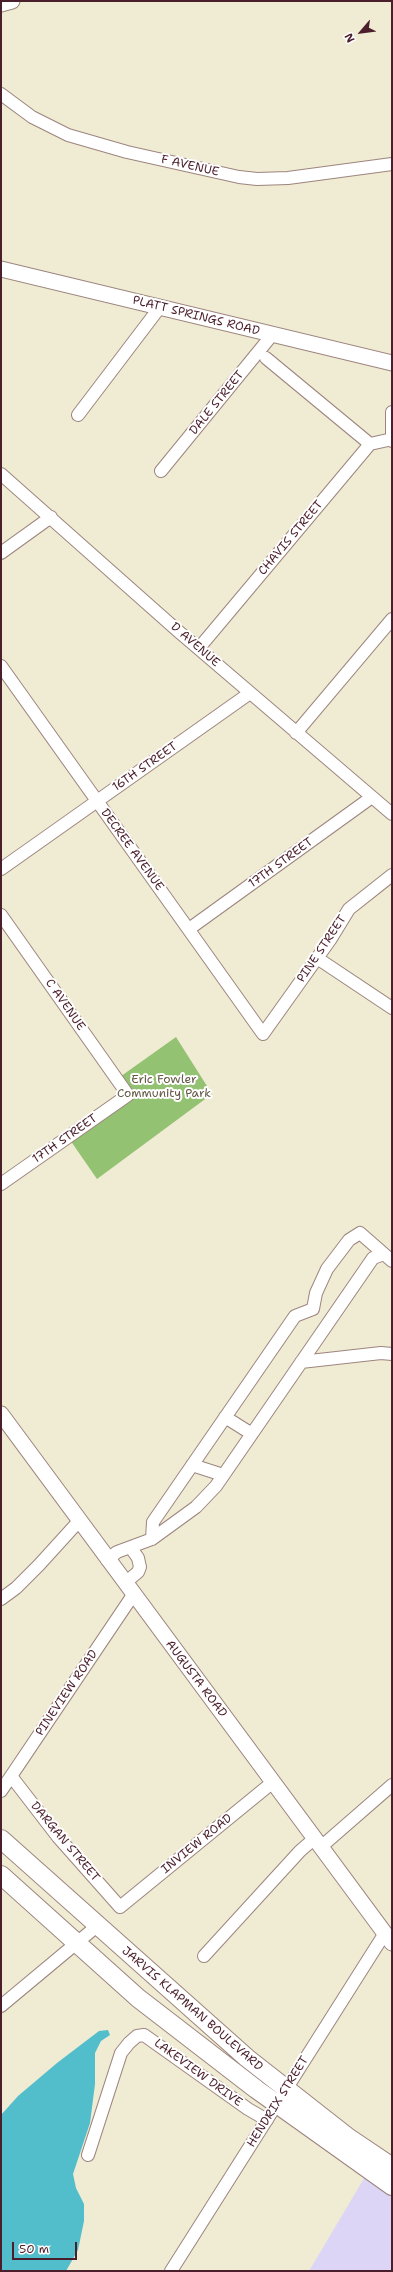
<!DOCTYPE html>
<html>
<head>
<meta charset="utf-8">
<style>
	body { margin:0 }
	#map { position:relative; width:393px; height:2272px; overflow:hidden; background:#f0ebd3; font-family:"Shantell Sans",sans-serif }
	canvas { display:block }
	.frame { position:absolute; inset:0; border:2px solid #4a1f2b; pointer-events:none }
	.north { position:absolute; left:341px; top:12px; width:40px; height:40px; -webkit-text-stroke:3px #fff; paint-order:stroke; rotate:242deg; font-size:11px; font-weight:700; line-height:16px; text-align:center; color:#4a1f2b }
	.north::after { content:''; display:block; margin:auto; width:14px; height:18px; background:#4a1f2b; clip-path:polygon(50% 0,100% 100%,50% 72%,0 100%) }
	.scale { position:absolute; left:12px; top:2242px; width:65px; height:18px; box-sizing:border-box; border:2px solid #4a1f2b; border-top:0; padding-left:5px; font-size:12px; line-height:14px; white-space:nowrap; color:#4a1f2b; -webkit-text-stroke:3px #fff; paint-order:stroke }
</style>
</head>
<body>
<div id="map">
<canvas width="393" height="2272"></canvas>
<div class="frame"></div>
<div class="north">N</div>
<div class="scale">50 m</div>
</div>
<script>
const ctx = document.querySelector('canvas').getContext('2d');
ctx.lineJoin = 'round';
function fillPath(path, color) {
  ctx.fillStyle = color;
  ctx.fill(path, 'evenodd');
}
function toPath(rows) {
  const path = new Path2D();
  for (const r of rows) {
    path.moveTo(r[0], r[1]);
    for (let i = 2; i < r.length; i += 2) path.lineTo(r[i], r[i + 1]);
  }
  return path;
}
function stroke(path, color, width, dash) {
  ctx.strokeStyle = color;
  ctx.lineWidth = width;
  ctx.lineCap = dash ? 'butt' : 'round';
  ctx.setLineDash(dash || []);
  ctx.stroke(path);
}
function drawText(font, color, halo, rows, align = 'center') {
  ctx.font = font + ' "Shantell Sans",sans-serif';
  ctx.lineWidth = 4;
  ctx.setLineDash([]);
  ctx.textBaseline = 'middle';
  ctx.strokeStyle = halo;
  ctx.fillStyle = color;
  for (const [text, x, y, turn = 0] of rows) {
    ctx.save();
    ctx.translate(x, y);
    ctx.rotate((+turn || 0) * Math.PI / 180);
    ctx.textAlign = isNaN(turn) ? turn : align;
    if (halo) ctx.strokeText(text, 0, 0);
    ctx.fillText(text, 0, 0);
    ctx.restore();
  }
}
const built = toPath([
	[369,2170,392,2186,392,2271,309,2271]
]);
const green = toPath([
	[176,1037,212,1094,97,1179,68,1137,128,1095,117,1079]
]);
const water = toPath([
	[108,2030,110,2035,101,2041,95,2053,95,2084,90,2123,73,2174,76,2188,84,2204,84,2221,78,2250,66,2271,4,2271,1,2269,1,2115,18,2096,57,2063,99,2031]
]);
const minor = toPath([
	[1,94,32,117,68,135,127,152,239,177,257,179,288,178,392,164],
	[266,358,370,444],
	[392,412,392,441],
	[78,415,160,307],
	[161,471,272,335],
	[1,474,178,631,392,814],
	[1,553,51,517],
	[199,648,370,444,392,439],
	[1,666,263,1034,330,940,349,909,392,875],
	[296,733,392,619],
	[1,869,250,693],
	[1,915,128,1095,1,1184],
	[189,929,372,797],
	[317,958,392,1008],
	[301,1362,381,1353,392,1354],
	[225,1417,252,1434],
	[192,1465,223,1475],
	[152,1539,153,1522,295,1316,313,1309,316,1293,327,1269,349,1240,360,1233,384,1254],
	[107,1560,117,1552,152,1539,196,1507,216,1486,373,1258,384,1254,392,1261],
	[125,1583,138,1572,140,1567,138,1558,131,1548],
	[1,1599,16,1588,39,1565,79,1521],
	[11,1776,58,1837,120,1907,273,1782],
	[1,1791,133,1595],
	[322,1846,392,1785],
	[204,1956,300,1851,315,1838],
	[1,2006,97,1926],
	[88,2155,121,2053,129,2043,137,2036,144,2035,248,2109,267,2120],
	[171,2271,385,1933]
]);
const major = toPath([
	[1,4,12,1],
	[1,269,392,363],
	[1,1414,392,1943]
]);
const highway = toPath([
	[1,1839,247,2058,349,2138,392,2167],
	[1,1875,138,1998,256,2089,392,2186]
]);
const streetNames = [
	["F AVENUE",190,166,13],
	["PLATT SPRINGS ROAD",196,316,14],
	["DALE STREET",217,403,-51],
	["CHAVIS STREET",291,538,-50],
	["D AVENUE",195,645,41],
	["16TH STREET",145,767,-35],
	["DECREE AVENUE",132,850,54],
	["17TH STREET",281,863,-36],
	["PINE STREET",322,949,-56],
	["C AVENUE",65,1005,55],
	["17TH STREET",65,1139,-35],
	["AUGUSTA ROAD",196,1679,53],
	["PINEVIEW ROAD",67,1693,-56],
	["DARGAN STREET",65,1842,50],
	["INVIEW ROAD",197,1844,-39],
	["JARVIS KLAPMAN BOULEVARD",192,2009,41],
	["LAKEVIEW DRIVE",198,2073,36],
	["HENDRIX STREET",278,2102,-58]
];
const parkNames = [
	["Eric Fowler",164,1080],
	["Community Park",164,1094]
];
fillPath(built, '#dcd5f6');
fillPath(green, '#93c272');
fillPath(water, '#52becc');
stroke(minor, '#9d857f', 14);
stroke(major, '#9d857f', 17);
stroke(highway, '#9d857f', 20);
stroke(minor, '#fff', 12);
stroke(major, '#fff', 15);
stroke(highway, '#fff', 18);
drawText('12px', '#4a1f2b', '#fff', streetNames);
drawText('12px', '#645844', '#fff', parkNames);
</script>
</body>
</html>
